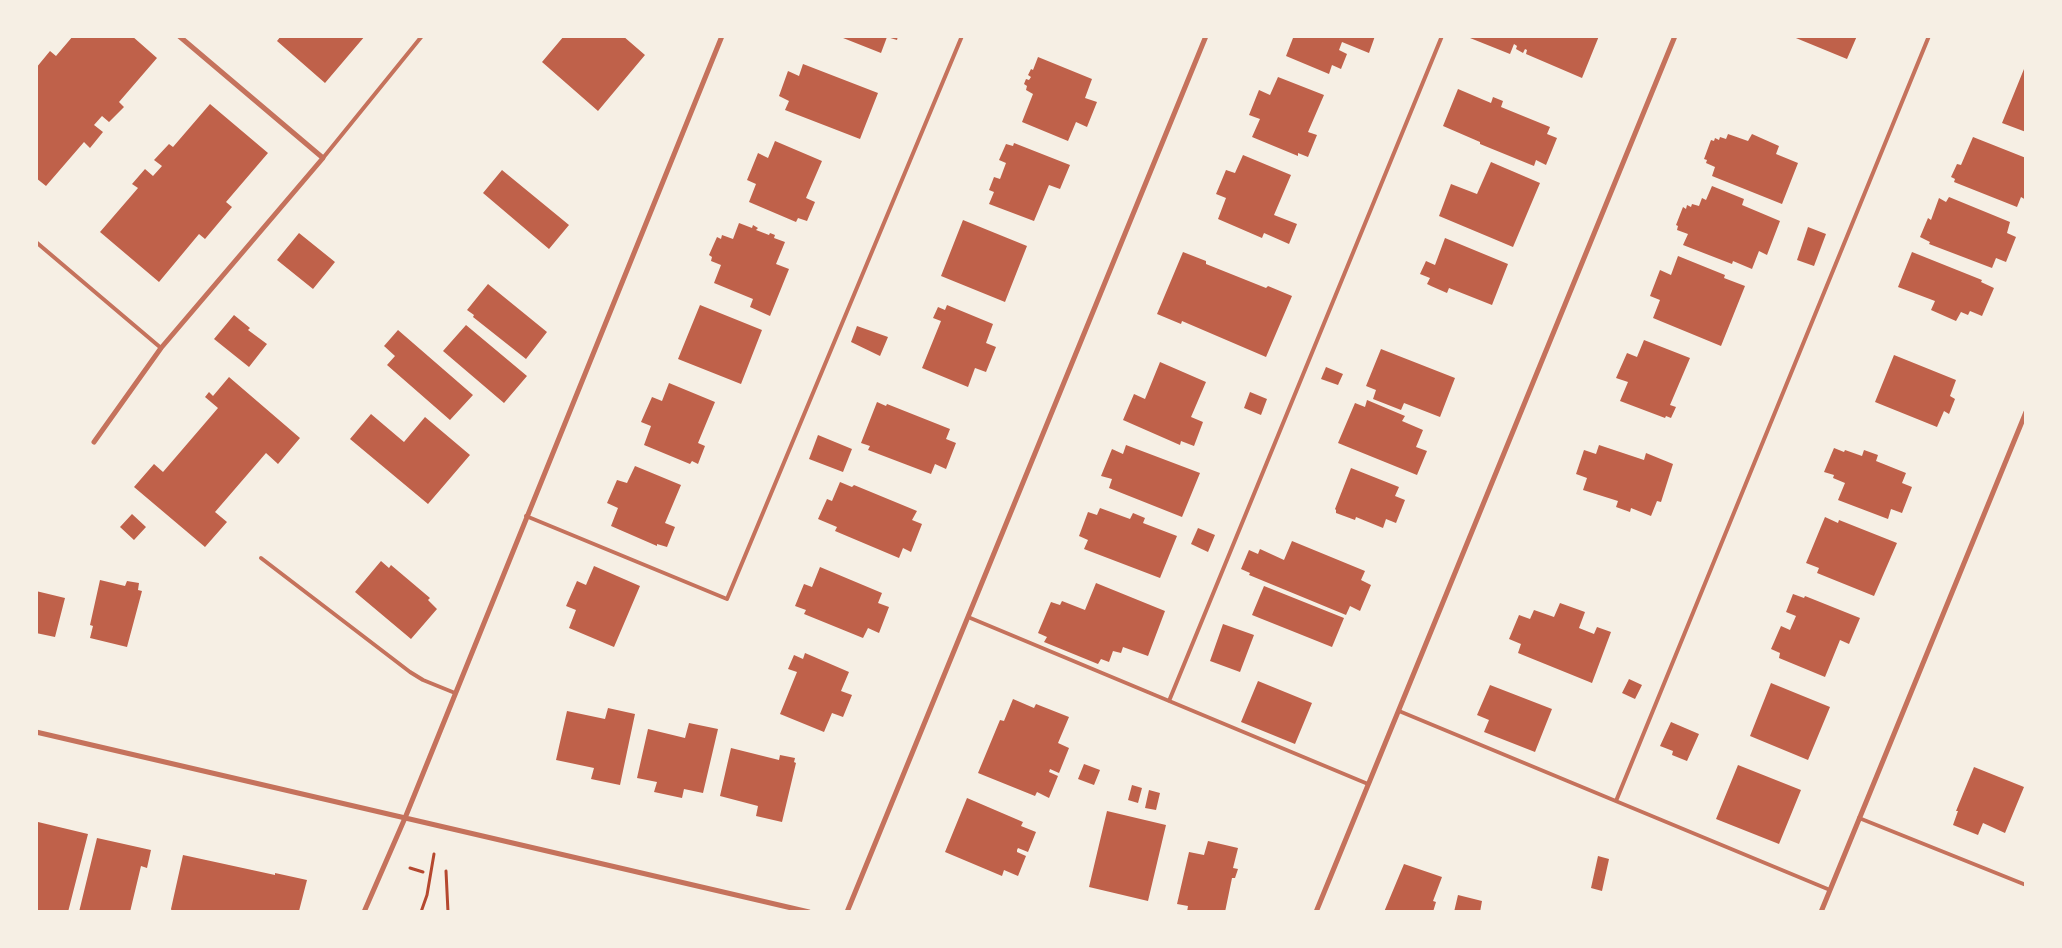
<!DOCTYPE html>
<html>
<head>
<meta charset="utf-8">
<style>
	body { margin:0 }
	#map { position:relative; width:2062px; height:948px; overflow:hidden; background:#f6efe4; font-family:"Space Grotesk",sans-serif }
	canvas { display:block }
	.frame { position:absolute; inset:0; border:38px solid #f6efe4; pointer-events:none }
</style>
</head>
<body>
<div id="map">
<canvas width="2062" height="948"></canvas>
<div class="frame"></div>
</div>
<script>
const ctx = document.querySelector('canvas').getContext('2d');
ctx.lineJoin = 'round';
function fillPath(path, color) {
  ctx.fillStyle = color;
  ctx.fill(path, 'evenodd');
}
function toPath(rows) {
  const path = new Path2D();
  for (const r of rows) {
    path.moveTo(r[0], r[1]);
    for (let i = 2; i < r.length; i += 2) path.lineTo(r[i], r[i + 1]);
  }
  return path;
}
function stroke(path, color, width, dash) {
  ctx.strokeStyle = color;
  ctx.lineWidth = width;
  ctx.lineCap = dash ? 'butt' : 'round';
  ctx.setLineDash(dash || []);
  ctx.stroke(path);
}
const building = toPath([
	[73,36,132,36,157,58,119,102,124,107,109,122,102,116,94,125,103,132,90,148,84,142,46,186,36,178,36,68,50,51,56,56],
	[281,36,365,36,325,83,277,41],
	[564,36,566,38,568,36,623,36,645,55,598,111,542,62],
	[838,36,898,36,897,40,887,37,881,53],
	[1289,36,1375,36,1369,53,1342,42,1339,50,1347,54,1341,69,1332,65,1329,74,1286,56,1293,38],
	[1471,36,1599,36,1582,78,1526,54,1527,50,1525,49,1523,53,1516,49,1517,46,1514,44,1510,54,1470,38],
	[1791,36,1857,36,1847,59],
	[1038,57,1092,79,1085,98,1097,102,1087,127,1076,122,1068,141,1022,122,1033,94,1026,90,1027,86,1024,84,1026,79,1029,80,1031,77,1028,75,1031,69,1033,70],
	[803,64,878,93,860,139,785,110,789,101,779,96,788,71,799,76],
	[2024,69,2026,70,2026,132,2002,123],
	[1278,77,1324,95,1308,132,1317,135,1308,157,1298,153,1298,156,1252,137,1260,119,1249,115,1259,90,1270,95],
	[1458,89,1491,103,1493,97,1503,101,1501,107,1550,127,1547,134,1557,138,1546,165,1536,160,1534,166,1480,144,1480,142,1443,126],
	[210,104,268,153,226,202,232,207,205,239,199,234,159,282,100,232,138,188,132,184,145,169,153,176,162,166,154,160,169,144,173,147],
	[1728,134,1748,141,1752,134,1779,146,1776,154,1798,163,1782,204,1712,176,1715,167,1706,163,1707,160,1704,159,1711,140,1714,141,1715,138,1719,140,1720,137,1726,139],
	[1973,137,2026,158,2026,200,2021,197,2017,207,1954,182,1955,179,1951,177,1957,164,1961,165],
	[775,141,822,161,806,198,815,202,807,221,798,218,796,222,749,202,756,184,747,180,758,153,768,158],
	[1014,143,1070,165,1060,189,1049,185,1034,221,989,204,994,192,989,190,994,177,1000,179,1006,163,999,160,1006,144,1013,146],
	[1243,155,1291,175,1274,215,1297,224,1289,244,1264,233,1262,238,1218,219,1226,198,1216,194,1226,170,1235,173],
	[1491,162,1540,183,1513,247,1439,216,1451,184,1477,194],
	[502,170,569,225,549,249,483,193],
	[1712,186,1744,199,1742,205,1780,221,1767,255,1759,251,1752,269,1733,261,1732,264,1683,245,1688,234,1677,230,1678,226,1676,225,1683,207,1686,209,1687,205,1691,207,1692,204,1699,206,1702,198,1706,200],
	[1949,197,2010,222,2007,233,2016,237,2006,262,1996,258,1992,268,1929,244,1930,242,1920,237,1928,218,1931,220,1939,198,1946,202],
	[963,220,1027,246,1005,302,941,276],
	[739,223,752,228,753,225,758,228,756,230,769,235,770,233,775,235,774,238,785,242,776,264,789,269,770,316,750,307,753,299,714,283,721,265,711,261,712,257,709,255,717,237,721,239,722,235,733,239],
	[1808,227,1826,234,1814,266,1797,260],
	[299,233,335,262,313,289,277,260],
	[1445,238,1508,264,1492,305,1449,288,1447,293,1431,286,1427,284,1430,278,1420,274,1426,261,1435,265],
	[1183,252,1206,261,1206,264,1266,288,1268,286,1292,296,1266,357,1182,321,1181,324,1157,314],
	[1912,252,1982,280,1981,282,1994,288,1982,316,1970,311,1968,315,1961,312,1956,321,1931,310,1935,301,1898,287],
	[1678,256,1725,275,1724,278,1745,286,1721,346,1653,318,1660,300,1650,296,1660,270,1671,275],
	[488,284,547,332,526,359,473,317,474,315,467,310],
	[700,305,762,330,741,384,678,359],
	[947,305,993,324,986,343,996,347,986,372,975,368,968,387,922,368,941,321,933,318,938,307,945,310],
	[234,315,250,328,248,330,267,344,249,367,214,339],
	[466,325,527,376,504,403,443,351],
	[857,326,888,337,880,356,851,342],
	[398,330,473,395,450,420,387,365,395,356,384,346],
	[1644,340,1690,358,1670,405,1676,407,1671,418,1666,416,1665,418,1620,401,1628,382,1616,378,1627,353,1637,357],
	[1381,349,1455,378,1440,417,1404,403,1401,410,1373,399,1376,390,1366,386],
	[1894,355,1956,380,1950,396,1955,399,1949,414,1944,411,1937,427,1875,402],
	[1160,362,1206,382,1191,417,1203,422,1194,446,1181,441,1180,445,1123,420,1134,394,1145,399],
	[1326,367,1343,374,1338,385,1321,379],
	[229,377,300,438,278,464,266,453,215,512,227,522,205,547,134,487,154,464,163,472,218,408,205,397,209,392,213,396],
	[669,383,715,402,698,443,705,446,698,464,692,461,690,464,644,445,651,426,641,422,652,397,662,401],
	[1250,392,1267,399,1261,415,1244,408],
	[1367,400,1405,416,1402,421,1423,430,1416,447,1427,451,1417,475,1338,443,1355,403,1365,407],
	[877,402,886,406,887,404,950,429,946,439,956,443,946,469,935,464,931,474,868,450,870,446,861,443],
	[371,414,404,442,425,417,470,455,428,504,350,439],
	[818,435,852,449,843,472,809,459],
	[1126,445,1200,473,1182,517,1109,488,1112,479,1101,476,1112,449,1123,454],
	[1599,445,1644,460,1646,453,1673,464,1661,502,1657,501,1651,516,1631,508,1630,512,1616,507,1618,501,1583,490,1587,478,1576,474,1584,450,1596,454],
	[1834,448,1844,452,1845,450,1862,456,1864,450,1878,455,1876,461,1906,473,1902,483,1912,487,1902,513,1891,509,1888,519,1838,500,1845,483,1833,478,1834,475,1824,472],
	[635,466,681,485,665,523,675,527,667,547,657,544,657,546,611,526,618,508,607,503,617,480,627,483],
	[1351,468,1399,487,1395,496,1405,500,1396,523,1386,519,1383,528,1356,517,1355,520,1336,513,1336,510,1335,509],
	[840,482,852,487,854,485,917,511,912,520,922,524,911,552,903,548,899,558,835,531,837,527,818,519,827,499,832,501],
	[1100,508,1130,519,1133,513,1145,518,1143,523,1177,536,1160,578,1084,549,1088,540,1079,536,1088,512,1097,515],
	[132,514,146,527,134,540,120,527],
	[1825,517,1838,523,1839,520,1897,543,1874,596,1817,573,1819,568,1806,563],
	[1198,528,1215,535,1208,552,1191,544],
	[1292,541,1365,571,1361,580,1371,585,1360,611,1350,606,1346,615,1249,575,1250,573,1241,569,1249,550,1258,554,1260,549,1284,560],
	[381,561,389,568,391,565,430,598,428,600,437,609,411,639,355,592],
	[594,566,640,586,614,647,569,628,576,610,566,606,577,581,586,585],
	[820,567,882,593,878,603,889,607,879,633,868,628,863,638,804,614,806,610,795,606,804,584,812,587],
	[100,580,125,586,127,581,139,583,138,590,142,591,127,647,90,638,93,626,90,625],
	[1096,583,1165,611,1148,656,1123,647,1121,653,1113,651,1109,662,1101,659,1098,664,1044,642,1047,637,1038,633,1051,602,1060,605,1062,601,1085,610],
	[1264,586,1344,618,1332,647,1252,615],
	[36,591,65,598,55,637,36,633],
	[1793,594,1804,598,1805,596,1860,618,1849,644,1840,640,1825,677,1779,658,1780,653,1771,649,1781,626,1790,630,1796,616,1786,612],
	[1560,603,1585,612,1579,628,1594,634,1597,627,1611,632,1592,683,1518,653,1521,644,1509,639,1519,615,1530,619,1534,610,1554,617],
	[1223,624,1254,635,1240,672,1210,661],
	[805,653,849,672,841,691,852,695,843,717,832,713,824,732,780,714,797,672,788,669,794,655,803,659],
	[1629,679,1642,685,1635,699,1622,693],
	[1258,681,1312,703,1295,744,1241,722],
	[1771,683,1830,707,1808,760,1750,736],
	[1490,685,1552,709,1535,752,1484,732,1489,720,1477,715],
	[1013,699,1034,708,1036,704,1069,717,1058,743,1069,748,1059,773,1050,769,1049,772,1058,776,1049,798,1037,792,1035,796,978,773,1000,720,1004,721],
	[608,708,635,714,620,785,591,779,594,768,556,760,567,711,605,719],
	[1671,722,1699,734,1687,761,1672,755,1673,751,1660,746],
	[689,723,718,729,703,793,684,789,682,798,654,792,657,782,637,778,648,729,685,738],
	[731,748,779,760,780,755,795,758,794,762,796,763,782,822,756,816,758,806,720,796],
	[1084,764,1100,770,1094,785,1078,779],
	[1738,765,1801,790,1779,844,1716,819],
	[1974,767,2024,787,2005,833,1983,823,1978,835,1953,825,1958,811,1956,811],
	[1132,785,1142,788,1138,803,1128,800],
	[1149,790,1160,793,1156,810,1145,808],
	[967,798,1023,822,1021,826,1036,832,1028,852,1018,848,1017,850,1017,852,1026,856,1018,876,1004,870,1002,876,945,852],
	[1107,811,1166,825,1148,901,1089,887],
	[38,822,88,834,68,912,36,912,36,829],
	[97,838,151,850,147,868,141,866,130,912,79,912],
	[1208,841,1238,848,1233,868,1238,869,1235,878,1232,878,1225,912,1187,912,1188,906,1177,904,1189,852,1204,855],
	[183,855,275,875,275,873,307,880,299,911,172,912,171,909],
	[1598,856,1609,859,1602,891,1591,888],
	[1404,864,1442,877,1433,901,1436,902,1433,912,1384,912],
	[1458,895,1482,901,1480,912,1454,912]
]);
const path = toPath([
	[410,868,423,872],
	[446,871,448,912],
	[421,912,427,895,434,854]
]);
const service = toPath([
	[323,158,422,36],
	[36,242,161,348],
	[526,516,727,599,962,36],
	[261,558,410,672,423,680,455,693],
	[968,617,1368,784],
	[1169,701,1442,36],
	[1399,711,1830,890],
	[1616,801,1929,36],
	[1859,818,2026,885]
]);
const minor = toPath([
	[94,442,161,348,323,158,179,36],
	[36,732,809,912],
	[364,912,405,818,722,36],
	[847,912,1206,36],
	[1316,912,1675,36],
	[1821,912,2026,412]
]);
fillPath(building, '#bf614a');
stroke(path, '#b5482f', 3);
stroke(service, '#c5725c', 4);
stroke(minor, '#c5725c', 5);
</script>
</body>
</html>
